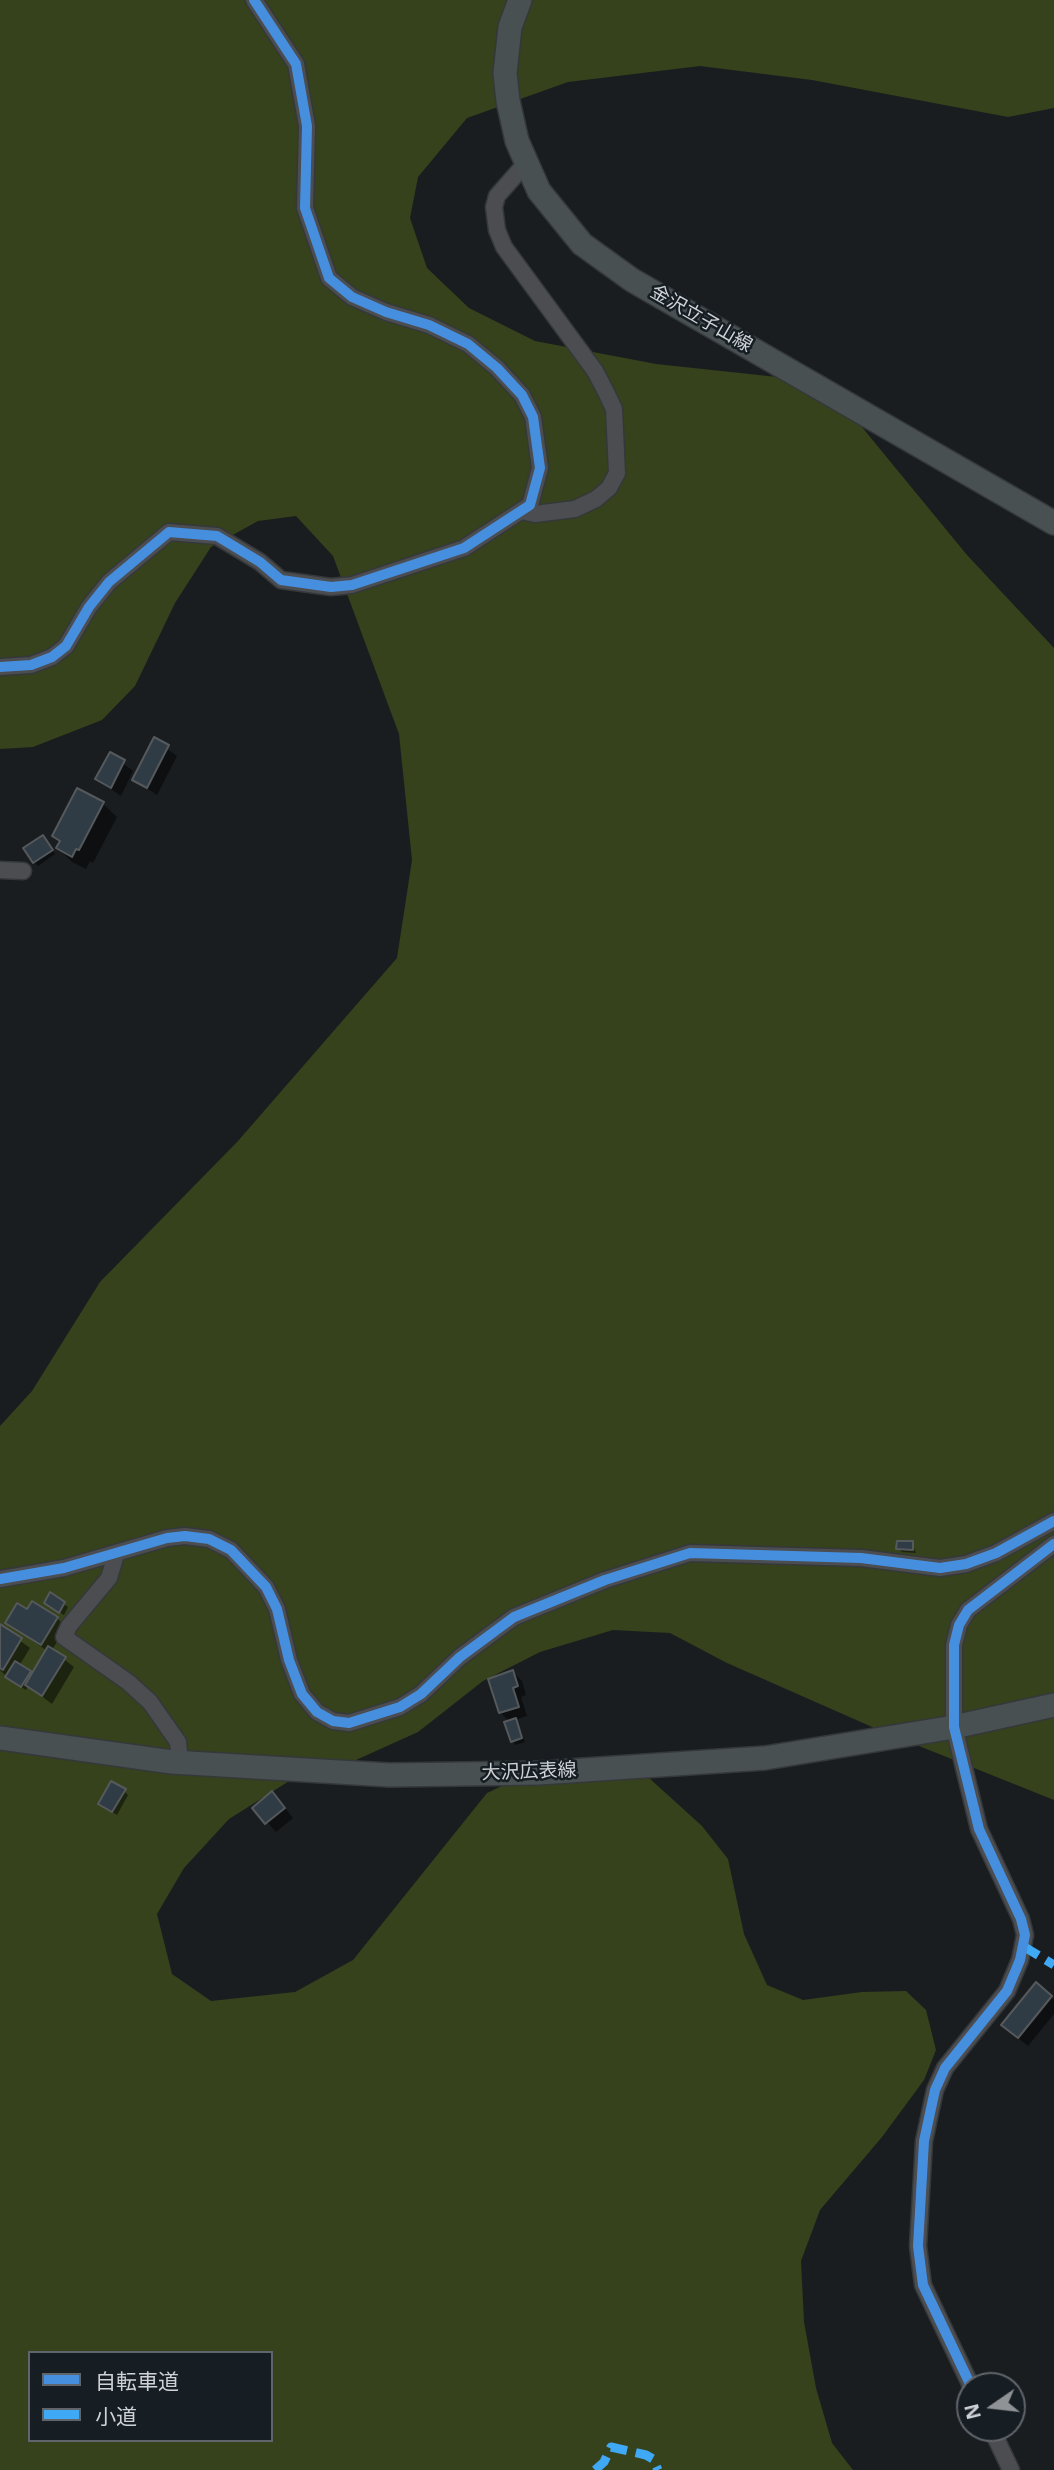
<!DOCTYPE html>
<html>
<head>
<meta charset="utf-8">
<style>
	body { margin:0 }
	#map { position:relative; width:1054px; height:2470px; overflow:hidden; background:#191d20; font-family:"Noto Sans","Noto Sans JP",sans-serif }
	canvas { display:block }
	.legend { position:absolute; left:28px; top:2351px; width:245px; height:91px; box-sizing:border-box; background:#161d23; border:2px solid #60656b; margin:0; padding:9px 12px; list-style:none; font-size:21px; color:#ced2d6 }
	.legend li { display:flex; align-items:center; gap:14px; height:35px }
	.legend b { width:35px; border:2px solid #60656b }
	.north { position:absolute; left:956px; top:2372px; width:70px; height:70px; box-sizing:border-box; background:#161d23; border:2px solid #60656b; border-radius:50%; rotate:256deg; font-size:19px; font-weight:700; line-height:28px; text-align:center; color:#ced2d6 }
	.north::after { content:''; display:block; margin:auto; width:24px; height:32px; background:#8f9396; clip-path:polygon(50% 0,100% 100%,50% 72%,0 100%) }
</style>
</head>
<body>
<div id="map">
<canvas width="1054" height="2470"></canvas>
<ul class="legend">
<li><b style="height:9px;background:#468fdf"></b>自転車道</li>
<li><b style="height:9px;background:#3fa9f5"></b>小道</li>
</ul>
<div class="north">N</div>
</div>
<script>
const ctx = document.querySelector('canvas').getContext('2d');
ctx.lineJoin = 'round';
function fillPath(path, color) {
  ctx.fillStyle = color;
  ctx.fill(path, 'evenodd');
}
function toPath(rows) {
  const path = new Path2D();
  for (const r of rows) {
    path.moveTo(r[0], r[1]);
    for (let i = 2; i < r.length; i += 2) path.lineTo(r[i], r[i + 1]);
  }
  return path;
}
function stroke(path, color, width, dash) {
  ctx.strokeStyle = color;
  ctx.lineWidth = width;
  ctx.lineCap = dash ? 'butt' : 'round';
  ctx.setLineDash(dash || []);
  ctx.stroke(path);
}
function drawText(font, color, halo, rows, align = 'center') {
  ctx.font = font + ' "Noto Sans","Noto Sans JP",sans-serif';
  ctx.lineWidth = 5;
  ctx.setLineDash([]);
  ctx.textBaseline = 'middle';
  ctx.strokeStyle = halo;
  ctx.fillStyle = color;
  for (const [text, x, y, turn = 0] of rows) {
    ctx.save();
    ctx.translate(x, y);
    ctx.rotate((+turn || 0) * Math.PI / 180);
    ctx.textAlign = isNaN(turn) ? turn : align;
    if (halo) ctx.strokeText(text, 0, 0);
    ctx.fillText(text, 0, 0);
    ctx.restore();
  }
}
const green = toPath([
	[0,0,1054,0,1054,108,1008,117,812,80,700,66,568,82,467,118,418,177,410,218,427,268,469,308,535,341,656,364,796,379,852,415,967,555,1054,648,1054,1800,879,1730,727,1663,670,1633,613,1630,540,1652,483,1681,418,1732,356,1760,294,1778,229,1819,184,1868,157,1914,172,1974,211,2001,295,1992,353,1960,487,1793,542,1767,599,1757,648,1777,702,1826,728,1859,744,1934,767,1985,803,2000,862,1992,906,1991,926,2010,936,2050,924,2080,882,2137,820,2210,801,2261,804,2322,816,2388,832,2443,853,2470,0,2470,0,1426,32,1391,100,1282,238,1141,397,958,412,860,399,734,333,556,296,516,258,521,211,547,175,603,135,686,102,720,33,747,0,749],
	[30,2353,271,2353,271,2440,30,2440]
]);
const shadow = toPath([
	[155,740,177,756,157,795,134,779],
	[111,754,133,771,121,796,97,779],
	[78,790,103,804,117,817,93,863,90,861,86,869,72,862,58,848,61,843,54,836],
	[47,841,55,854,38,866,34,862],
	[912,1543,916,1553,902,1552,898,1548],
	[50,1595,68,1607,64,1615,50,1607],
	[27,1612,57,1618,66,1627,52,1650,74,1667,52,1704,28,1686,26,1690,11,1681,0,1670,0,1626,30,1648,19,1666,32,1675,47,1651,7,1622],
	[513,1672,522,1681,526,1695,521,1697,527,1716,515,1720,525,1742,516,1745,512,1741,510,1722,500,1712],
	[124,1791,128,1795,117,1815,104,1807],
	[281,1803,293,1818,276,1832,254,1808],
	[1036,1985,1054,2000,1054,2014,1028,2046,1013,2034]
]);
const building = toPath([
	[154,737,169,745,147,788,132,780,154,737],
	[110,752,125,760,111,788,95,779,110,752],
	[77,788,104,802,79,850,76,849,72,857,56,848,60,841,52,836,77,788],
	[43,835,53,850,33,863,23,848,43,835],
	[897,1541,913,1541,913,1550,896,1549,897,1541],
	[50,1592,65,1602,59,1613,44,1603,50,1592],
	[32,1601,58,1617,41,1645,5,1623,17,1603,27,1609,32,1601],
	[0,1624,22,1638,3,1670,0,1668,0,1624],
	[48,1646,66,1657,42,1696,25,1685,48,1646],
	[15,1661,31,1671,21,1687,5,1677,15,1661],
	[513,1670,518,1686,513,1688,519,1707,499,1713,488,1679,513,1670],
	[516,1718,522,1738,511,1742,504,1722,516,1718],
	[111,1781,126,1789,112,1812,98,1804,111,1781],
	[272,1791,285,1808,265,1824,252,1808,272,1791],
	[1036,1982,1052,1996,1018,2038,1001,2025,1036,1982]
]);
const street = toPath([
	[522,511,535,514,575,509,596,499,609,488,617,473,614,409,607,394,595,371,504,247,497,230,494,207,497,196,526,163],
	[0,667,31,665,52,657,66,646,89,607,109,582,169,532,217,536,260,562,281,580,331,587,352,585,464,548,530,505,540,468,533,417,522,395,497,368,468,344,429,325,386,312,352,297,329,278,305,208,307,126,296,64,254,0],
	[0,870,23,871],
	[116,1555,109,1578,69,1626,64,1637,128,1682,150,1702,178,1742,180,1762],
	[0,1579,64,1568,167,1538,185,1536,209,1539,231,1550,266,1587,277,1609,289,1660,302,1694,317,1712,333,1721,349,1723,400,1707,421,1694,460,1657,514,1617,605,1580,690,1553,861,1558,940,1568,966,1564,996,1553,1054,1521],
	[971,2386,923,2285,918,2246,924,2141,935,2090,945,2068,1007,1991,1020,1960,1025,1935,1021,1919,979,1829,954,1727,954,1645,959,1625,968,1610,1054,1544],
	[991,2428,1011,2470]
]);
const secondary = toPath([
	[520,0,510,27,505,73,508,101,517,141,539,191,582,244,632,280,1054,523],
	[0,1738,172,1762,389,1775,539,1773,765,1758,954,1727,1054,1705]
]);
const quiet = toPath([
	[1023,1946,1054,1965],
	[595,2470,604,2462,611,2447,646,2455,653,2459,658,2470]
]);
const cycleway = toPath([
	[0,667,31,665,52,657,66,646,89,607,109,582,169,532,217,536,260,562,281,580,331,587,352,585,464,548,530,505,540,468,533,417,522,395,497,368,468,344,429,325,386,312,352,297,329,278,305,208,307,126,296,64,254,0],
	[0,1579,64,1568,167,1538,185,1536,209,1539,231,1550,266,1587,277,1609,289,1660,302,1694,317,1712,333,1721,349,1723,400,1707,421,1694,460,1657,514,1617,605,1580,690,1553,861,1558,940,1568,966,1564,996,1553,1054,1521],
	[971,2386,923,2285,918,2246,924,2141,935,2090,945,2068,1007,1991,1020,1960,1025,1935,1021,1919,979,1829,954,1727,954,1645,959,1625,968,1610,1054,1544]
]);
const streetNames = [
	["金沢立子山線",701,319,30],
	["大沢広表線",529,1772,-2]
];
fillPath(green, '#36421b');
fillPath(shadow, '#0007');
fillPath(building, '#2f3b45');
stroke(building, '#56595b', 2);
stroke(street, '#35383a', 19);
stroke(secondary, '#35383a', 26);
stroke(street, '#4b4d50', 16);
stroke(secondary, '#495052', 23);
stroke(quiet, '#3fa9f5', 9, [18, 9]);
stroke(cycleway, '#468fdf', 10);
drawText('19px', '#ced2d6', '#161d23', streetNames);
</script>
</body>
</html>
